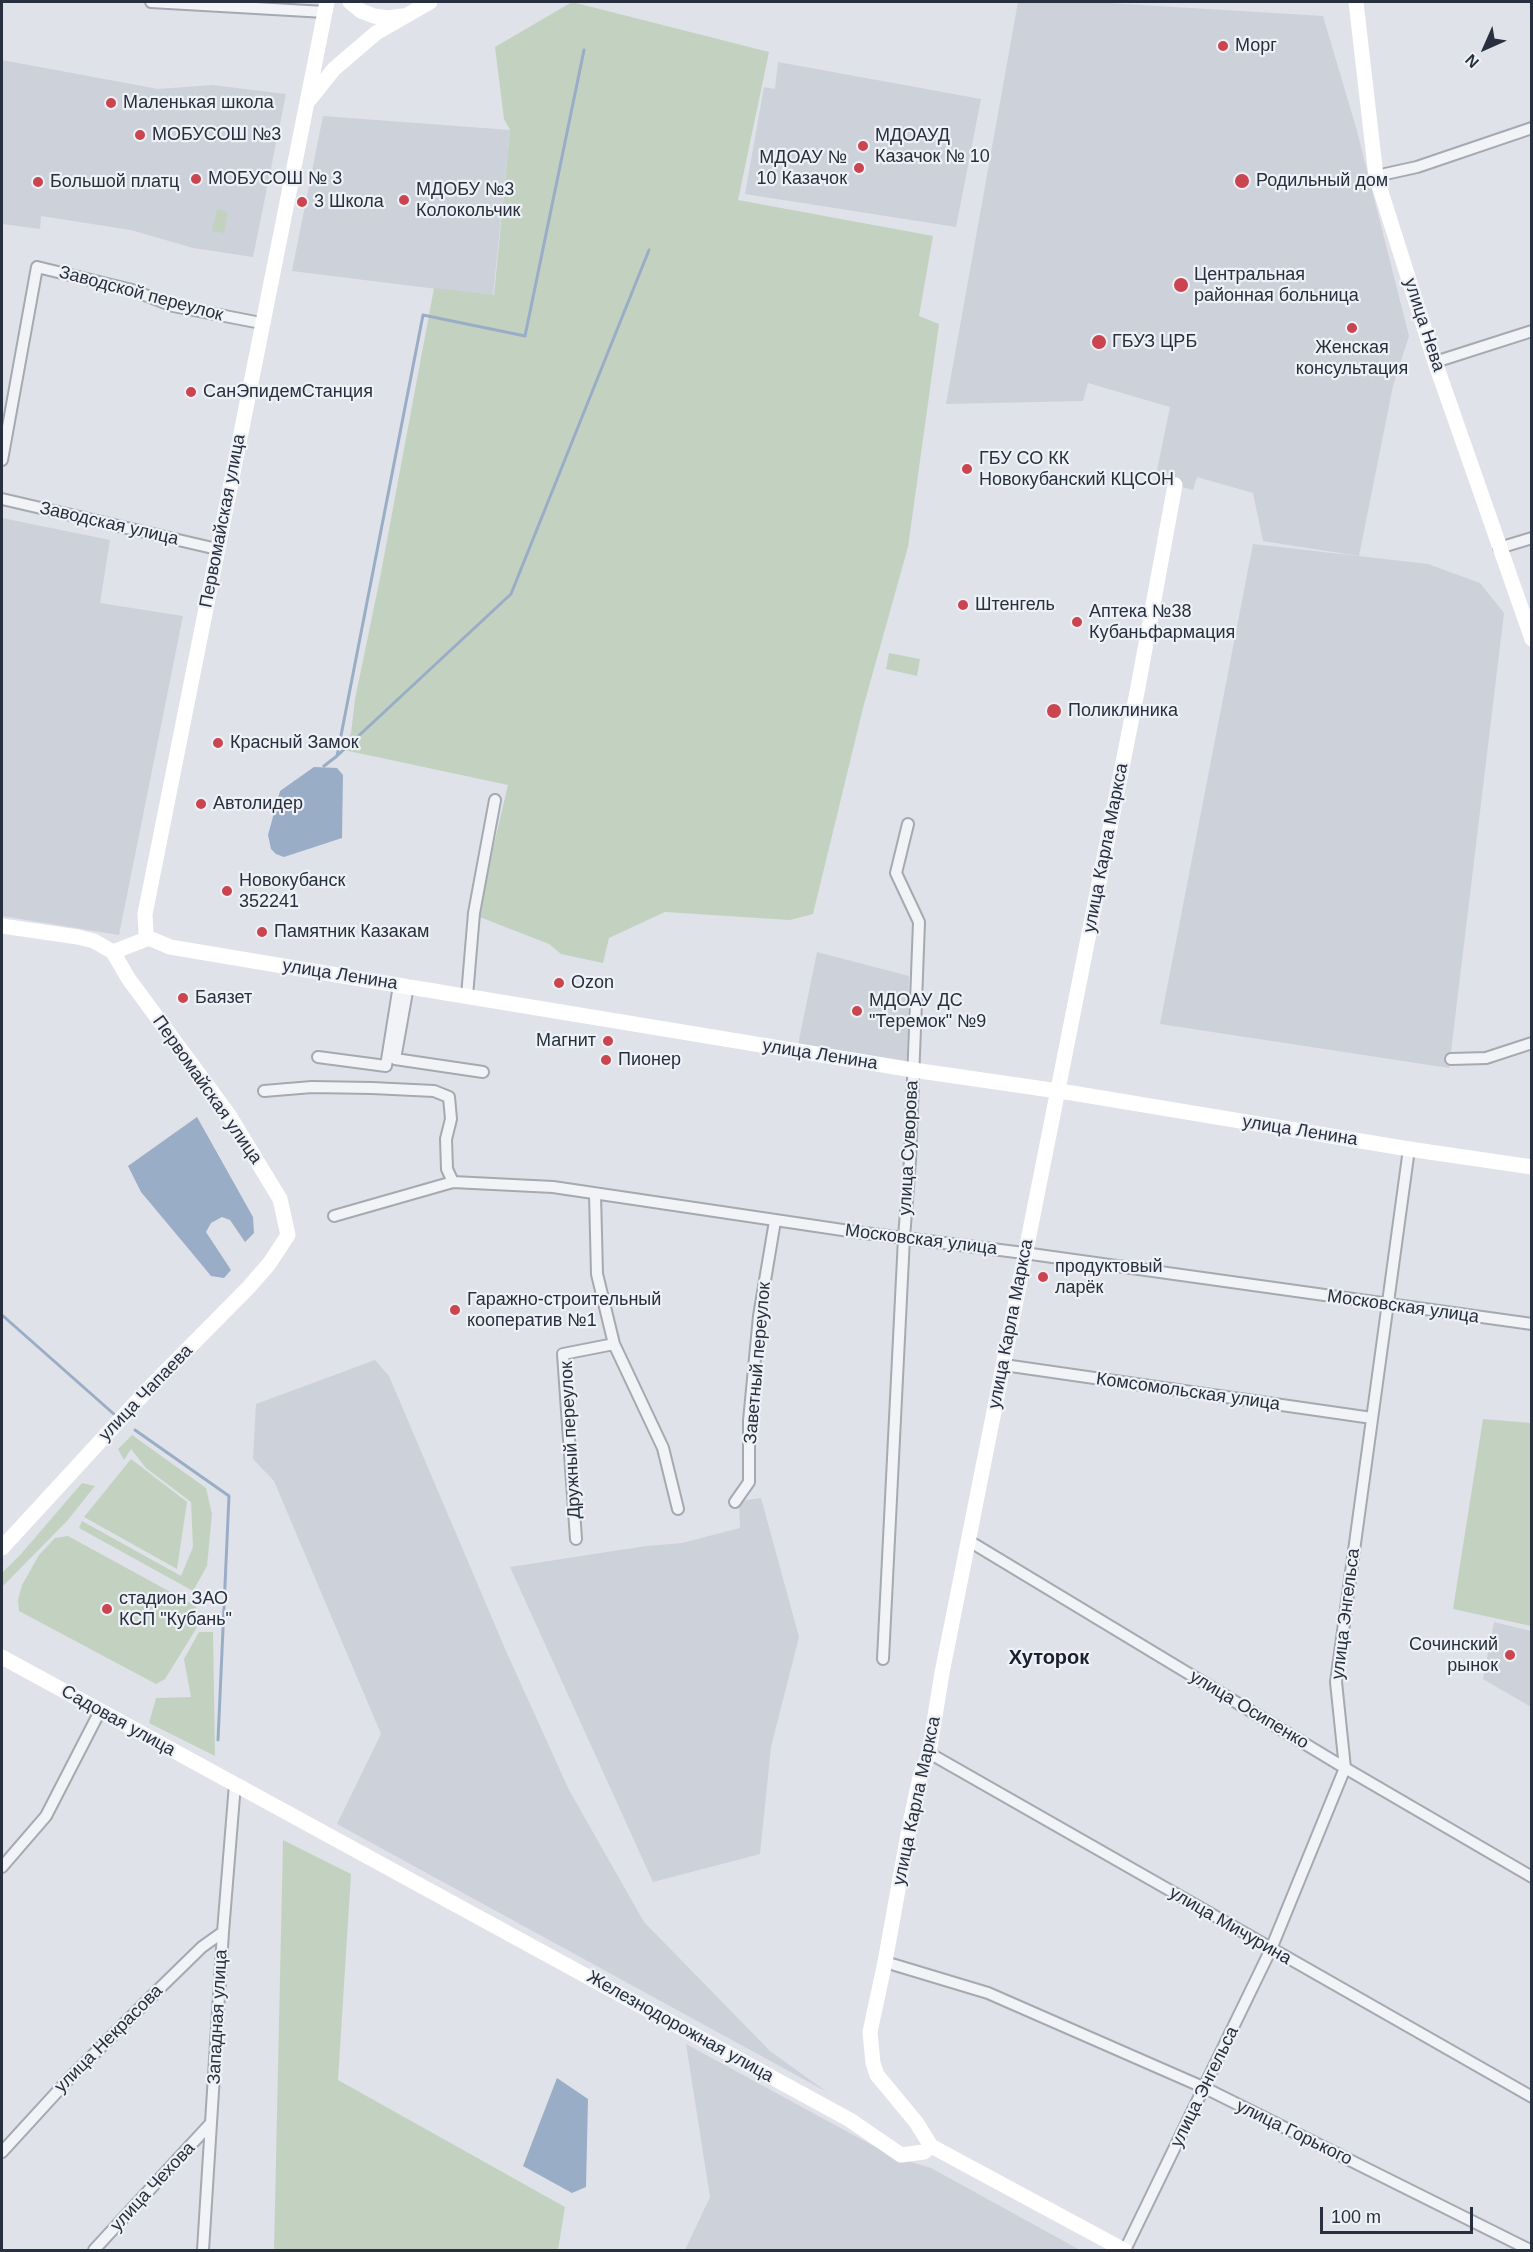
<!DOCTYPE html>
<html>
<head>
<meta charset="utf-8">
<style>
	body { margin:0 }
	#map { position:relative; width:1533px; height:2252px; overflow:hidden; background:#dfe2e8; font-family:Arial,sans-serif }
	canvas { display:block }
	.frame { position:absolute; inset:0; border:3px solid #282f3e; pointer-events:none }
	.north { position:absolute; left:1455px; top:18px; width:60px; height:60px; -webkit-text-stroke:4px #eef1f5; paint-order:stroke; rotate:225deg; font-size:16px; font-weight:700; line-height:24px; text-align:center; color:#282f3e }
	.north::after { content:''; display:block; margin:auto; width:21px; height:27px; background:#282f3e; clip-path:polygon(50% 0,100% 100%,50% 72%,0 100%) }
	.scale { position:absolute; left:1320px; top:2207px; width:153px; height:27px; box-sizing:border-box; border:3px solid #282f3e; border-top:0; padding-left:8px; font-size:18px; line-height:21px; white-space:nowrap; color:#282f3e; -webkit-text-stroke:4px #eef1f5; paint-order:stroke }
</style>
</head>
<body>
<div id="map">
<canvas width="1533" height="2252"></canvas>
<div class="frame"></div>
<div class="north">N</div>
<div class="scale">100 m</div>
</div>
<script>
const ctx = document.querySelector('canvas').getContext('2d');
ctx.lineJoin = 'round';
function fillPath(path, color) {
  ctx.fillStyle = color;
  ctx.fill(path, 'evenodd');
}
function toPath(rows) {
  const path = new Path2D();
  for (const r of rows) {
    path.moveTo(r[0], r[1]);
    for (let i = 2; i < r.length; i += 2) path.lineTo(r[i], r[i + 1]);
  }
  return path;
}
function stroke(path, color, width, dash) {
  ctx.strokeStyle = color;
  ctx.lineWidth = width;
  ctx.lineCap = dash ? 'butt' : 'round';
  ctx.setLineDash(dash || []);
  ctx.stroke(path);
}
function drawText(font, color, halo, rows, align = 'center') {
  ctx.font = font + ' Arial,sans-serif';
  ctx.lineWidth = 4.5;
  ctx.setLineDash([]);
  ctx.textBaseline = 'middle';
  ctx.strokeStyle = halo;
  ctx.fillStyle = color;
  for (const [text, x, y, turn = 0] of rows) {
    ctx.save();
    ctx.translate(x, y);
    ctx.rotate((+turn || 0) * Math.PI / 180);
    ctx.textAlign = isNaN(turn) ? turn : align;
    if (halo) ctx.strokeText(text, 0, 0);
    ctx.fillText(text, 0, 0);
    ctx.restore();
  }
}
const built = toPath([
	[1018,2,1092,2,1323,16,1357,131,1409,336,1393,386,1359,556,1263,541,1253,493,1197,477,1193,490,1155,480,1170,407,1088,383,1083,401,946,404],
	[2,60,158,89,212,85,286,94,253,257,193,248,131,230,41,216,40,229,2,224],
	[778,62,981,99,956,227,745,194,764,87,775,89],
	[323,116,510,130,493,296,292,271],
	[2,518,110,540,100,603,183,616,119,935,2,916],
	[1253,544,1428,564,1480,583,1504,613,1449,1068,1160,1024],
	[817,952,909,976,907,1063,798,1045],
	[375,1360,389,1376,506,1651,569,1790,644,1922,770,2051,827,2092,337,1824,381,1734,274,1481,253,1459,256,1404],
	[761,1498,799,1637,771,1747,760,1854,653,1882,510,1567,646,1546,682,1543,740,1528,739,1501],
	[1494,1622,1531,1631,1531,1707,1483,1679],
	[686,2044,892,2156,931,2168,1080,2250,685,2250,710,2197]
]);
const green = toPath([
	[572,2,769,52,738,200,933,236,919,316,939,324,908,547,863,708,813,914,790,920,665,912,609,938,603,963,561,954,549,944,477,916,508,785,344,750,351,733,355,699,380,578,434,288,494,295,510,130,504,119,495,47],
	[217,209,228,212,224,233,212,231],
	[889,653,920,659,917,676,886,669],
	[1483,1419,1531,1423,1531,1626,1453,1609],
	[132,1435,206,1488,212,1514,207,1566,193,1591,79,1528,82,1521,181,1576,193,1547,191,1502,146,1468,131,1449,124,1460,118,1449],
	[131,1459,187,1502,177,1569,84,1517],
	[82,1483,95,1486,67,1521,2,1587,2,1573,21,1554],
	[68,1536,196,1606,198,1617,196,1629,165,1679,156,1684,19,1611,18,1600,22,1585,39,1555,55,1538],
	[199,1632,213,1632,215,1756,149,1723,156,1698,191,1697,184,1659],
	[283,1840,351,1874,338,2080,565,2207,558,2250,274,2250]
]);
const water = toPath([
	[314,767,337,768,343,775,342,838,284,857,276,854,271,849,268,835,280,791],
	[197,1117,253,1217,254,1233,245,1242,230,1220,222,1217,211,1223,206,1232,231,1270,224,1278,211,1276,192,1253,141,1192,128,1166],
	[557,2078,588,2099,586,2187,572,2193,523,2166]
]);
const stream = toPath([
	[338,755,511,594,649,250],
	[324,766,337,756,423,315,525,336,584,50],
	[2,1315,115,1415],
	[135,1430,229,1496,218,1740]
]);
const street = toPath([
	[151,2,325,12],
	[1376,176,1417,167,1532,128],
	[1435,362,1532,331],
	[2,460,37,267,132,290,173,306,261,323],
	[2,499,217,549],
	[1499,548,1532,538],
	[408,986,395,1059,483,1072],
	[467,996,474,913,495,800],
	[318,1057,386,1066,399,985],
	[1451,1059,1486,1058,1532,1043],
	[264,1091,312,1087,372,1088,434,1091,449,1097,451,1119,446,1139,447,1169,453,1182,553,1187,856,1232,1024,1253,1532,1324],
	[595,1194,597,1274,614,1344,663,1448,678,1509],
	[334,1216,453,1182],
	[1004,1365,1372,1418],
	[735,1502,749,1482,749,1421,759,1316,775,1221],
	[576,1539,563,1354,614,1344],
	[969,1541,1345,1768,1532,1877],
	[883,1659,904,1238,910,1160,919,922,896,873,908,824],
	[929,1753,1532,2097],
	[2,1867,46,1816,100,1711],
	[885,1962,988,1993,1205,2088,1530,2250],
	[2,2152,67,2081,162,1986,202,1947,223,1932],
	[94,2250,211,2123],
	[203,2250,223,1932,235,1784],
	[1125,2250,1271,1949,1345,1768,1336,1682,1409,1149]
]);
const secondary = toPath([
	[350,2,361,11,374,16,388,18,402,16],
	[1356,2,1376,176,1435,362,1532,639],
	[310,99,334,69,376,33,430,2],
	[2,926,78,937,94,941,113,952,128,978,229,1115,280,1199,288,1235,269,1264,248,1288,151,1386,2,1548],
	[149,938,146,933,145,914,327,2],
	[113,952,149,938,170,947,343,976,913,1070,1072,1093,1409,1149,1532,1167],
	[2,1657,850,2120,901,2155,924,2152,931,2146],
	[1124,2250,931,2146,916,2122,877,2075,873,2063,870,2032,885,1962,910,1823,920,1777,929,1753,942,1673,1138,687,1175,485]
]);
const markers = [
	[1223,46,6,"#cb4551"],
	[111,103,6,"#cb4551"],
	[140,135,6,"#cb4551"],
	[863,146,6,"#cb4551"],
	[859,168,6,"#cb4551"],
	[196,179,6,"#cb4551"],
	[1242,181,8,"#cb4551"],
	[38,182,6,"#cb4551"],
	[404,200,6,"#cb4551"],
	[302,202,6,"#cb4551"],
	[1181,285,8,"#cb4551"],
	[1352,328,6,"#cb4551"],
	[1099,342,8,"#cb4551"],
	[191,392,6,"#cb4551"],
	[967,469,6,"#cb4551"],
	[963,605,6,"#cb4551"],
	[1077,622,6,"#cb4551"],
	[1054,711,8,"#cb4551"],
	[218,743,6,"#cb4551"],
	[201,804,6,"#cb4551"],
	[227,891,6,"#cb4551"],
	[262,932,6,"#cb4551"],
	[559,983,6,"#cb4551"],
	[183,998,6,"#cb4551"],
	[857,1011,6,"#cb4551"],
	[608,1041,6,"#cb4551"],
	[606,1060,6,"#cb4551"],
	[1043,1277,6,"#cb4551"],
	[455,1310,6,"#cb4551"],
	[107,1609,6,"#cb4551"],
	[1510,1655,6,"#cb4551"]
];
const poiNames = [
	["Морг",1235,46],
	["Маленькая школа",123,103],
	["МОБУСОШ №3",152,135],
	["МДОАУД",875,136],
	["Казачок № 10",875,157],
	["МДОАУ №",847,158,"right"],
	["10 Казачок",847,179,"right"],
	["МОБУСОШ № 3",208,179],
	["Родильный дом",1256,181],
	["Большой платц",50,182],
	["МДОБУ №3",416,190],
	["Колокольчик",416,211],
	["3 Школа",314,202],
	["Центральная",1194,275],
	["районная больница",1194,296],
	["ГБУЗ ЦРБ",1112,342],
	["Женская",1352,348,"center"],
	["консультация",1352,369,"center"],
	["СанЭпидемСтанция",203,392],
	["ГБУ СО КК",979,459],
	["Новокубанский КЦСОН",979,480],
	["Штенгель",975,605],
	["Аптека №38",1089,612],
	["Кубаньфармация",1089,633],
	["Поликлиника",1068,711],
	["Красный Замок",230,743],
	["Автолидер",213,804],
	["Новокубанск",239,881],
	["352241",239,902],
	["Памятник Казакам",274,932],
	["Ozon",571,983],
	["Баязет",195,998],
	["МДОАУ ДС",869,1001],
	["\"Теремок\" №9",869,1022],
	["Магнит",596,1041,"right"],
	["Пионер",618,1060],
	["продуктовый",1055,1267],
	["ларёк",1055,1288],
	["Гаражно-строительный",467,1300],
	["кооператив №1",467,1321],
	["стадион ЗАО",119,1599],
	["КСП \"Кубань\"",119,1620],
	["Сочинский",1498,1645,"right"],
	["рынок",1498,1666,"right"]
];
const streetNames = [
	["Заводской переулок",141,294,15],
	["улица Нева",1424,325,72],
	["Первомайская улица",223,521,-79],
	["Заводская улица",109,524,13],
	["улица Карла Маркса",1106,848,-79],
	["улица Ленина",340,975,9],
	["улица Ленина",820,1055,9],
	["Первомайская улица",207,1090,55],
	["улица Ленина",1300,1131,9],
	["улица Суворова",909,1148,-87],
	["Московская улица",921,1240,7],
	["Московская улица",1403,1307,8],
	["улица Карла Маркса",1011,1324,-79],
	["Заветный переулок",758,1363,-85],
	["Комсомольская улица",1188,1392,8],
	["улица Чапаева",146,1393,-46],
	["Дружный переулок",571,1440,-93],
	["улица Энгельса",1346,1614,-83],
	["улица Осипенко",1249,1710,31],
	["Садовая улица",118,1721,29],
	["улица Карла Маркса",917,1801,-78],
	["улица Мичурина",1230,1926,30],
	["Западная улица",218,2017,-87],
	["Железнодорожная улица",680,2027,29],
	["улица Некрасова",109,2039,-45],
	["улица Энгельса",1205,2087,-64],
	["улица Горького",1294,2133,26],
	["улица Чехова",153,2187,-47]
];
const neighbourhoodNames = [
	["Хуторок",1049,1658]
];
fillPath(built, '#cdd1da');
fillPath(green, '#c3d2c0');
fillPath(water, '#9aadc7');
stroke(stream, '#9aadc7', 3);
stroke(street, '#a4a9b2', 14);
stroke(street, '#f1f3f6', 10);
stroke(secondary, '#fff', 15);
for (const [x, y, r, color] of markers) {
  const dot = new Path2D();
  dot.arc(x, y, r, 0, 2 * Math.PI);
  ctx.fillStyle = color;
  ctx.fill(dot);
  stroke(dot, '#eef1f5', 2);
}
drawText('18px', '#282f3e', '#eef1f5', poiNames, 'left');
drawText('18px', '#282f3e', '#eef1f5', streetNames);
drawText('bold 20px', '#1a202f', '#eef1f5', neighbourhoodNames);
</script>
</body>
</html>
